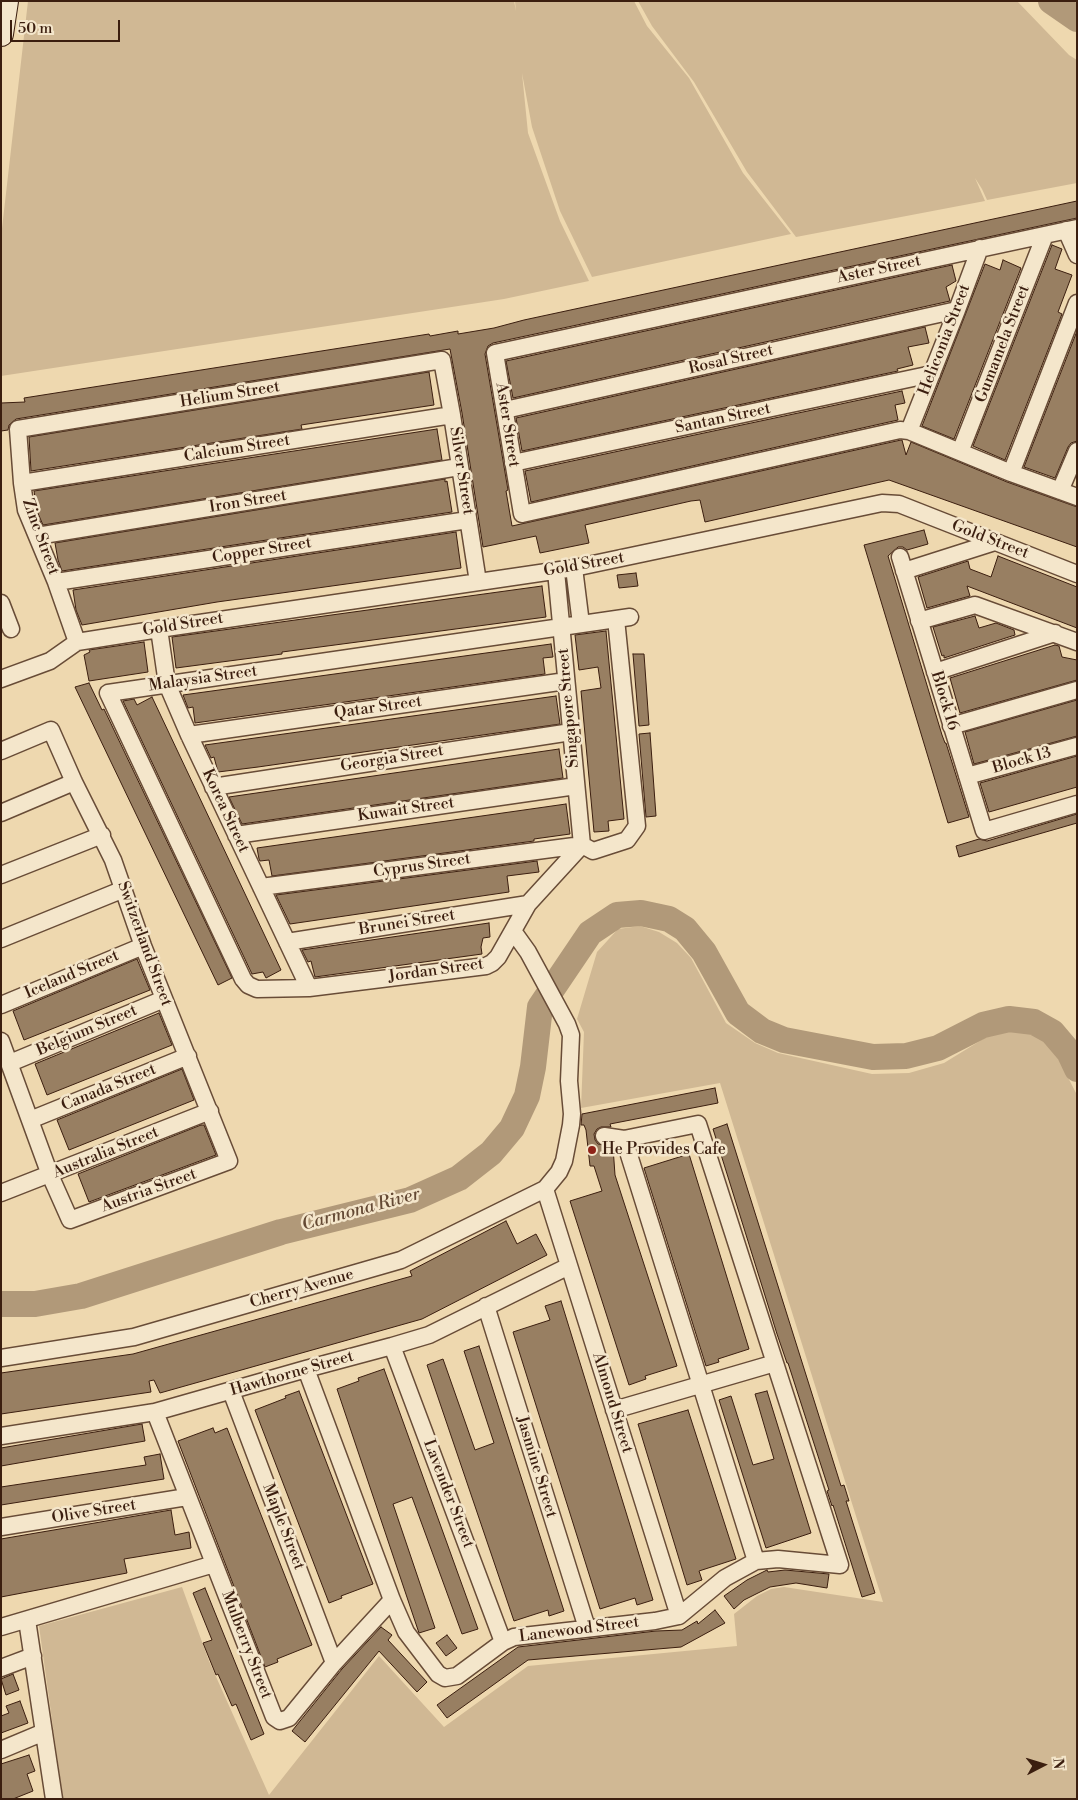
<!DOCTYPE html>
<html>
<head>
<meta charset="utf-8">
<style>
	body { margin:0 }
	#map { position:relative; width:1078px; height:1800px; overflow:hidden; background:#eed8af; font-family:"Libre Bodoni",serif }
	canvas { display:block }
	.frame { position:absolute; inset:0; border:2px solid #3b1e0f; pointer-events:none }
	.north { position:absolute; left:1018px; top:1740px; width:50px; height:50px; -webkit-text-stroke:4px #f4e6cb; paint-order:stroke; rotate:85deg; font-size:14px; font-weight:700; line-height:20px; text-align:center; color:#3b1e0f }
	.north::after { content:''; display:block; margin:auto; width:18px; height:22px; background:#3b1e0f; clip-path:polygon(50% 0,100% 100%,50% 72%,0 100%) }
	.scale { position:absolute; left:10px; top:20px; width:110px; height:22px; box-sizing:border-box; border:2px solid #3b1e0f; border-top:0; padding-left:6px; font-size:15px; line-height:18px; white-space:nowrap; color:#3b1e0f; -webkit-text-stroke:4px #f4e6cb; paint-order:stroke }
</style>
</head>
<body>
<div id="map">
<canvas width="1078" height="1800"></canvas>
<div class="frame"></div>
<div class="north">N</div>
<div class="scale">50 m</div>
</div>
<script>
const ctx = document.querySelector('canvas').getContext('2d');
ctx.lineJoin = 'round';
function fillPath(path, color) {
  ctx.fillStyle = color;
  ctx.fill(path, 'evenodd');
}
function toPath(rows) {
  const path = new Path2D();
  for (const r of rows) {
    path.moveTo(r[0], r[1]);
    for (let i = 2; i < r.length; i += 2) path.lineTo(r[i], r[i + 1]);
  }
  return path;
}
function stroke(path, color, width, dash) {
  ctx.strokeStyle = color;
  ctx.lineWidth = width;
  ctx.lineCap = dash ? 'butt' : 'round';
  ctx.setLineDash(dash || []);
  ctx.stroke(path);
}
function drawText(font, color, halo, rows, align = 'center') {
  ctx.font = font + ' "Libre Bodoni",serif';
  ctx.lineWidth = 5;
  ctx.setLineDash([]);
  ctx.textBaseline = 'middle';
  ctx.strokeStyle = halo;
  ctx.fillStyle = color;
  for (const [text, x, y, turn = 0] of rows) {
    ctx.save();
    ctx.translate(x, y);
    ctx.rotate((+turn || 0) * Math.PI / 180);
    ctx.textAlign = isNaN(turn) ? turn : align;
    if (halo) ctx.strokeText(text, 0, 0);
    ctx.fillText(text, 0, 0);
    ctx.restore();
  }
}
const green = toPath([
	[28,1,514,1,516,11,515,1,634,1,647,26,689,78,743,173,791,234,592,277,560,211,532,127,522,73,528,133,560,221,589,281,504,299,1,376,1,237],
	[638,1,1017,1,1069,55,1077,60,1077,183,987,200,982,189,975,178,985,201,796,237,747,172,694,82,652,26],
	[640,926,659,932,677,943,691,958,726,1023,755,1043,778,1053,872,1074,909,1073,944,1063,988,1036,1008,1031,1028,1031,1044,1039,1057,1056,1077,1095,1077,1799,63,1799,39,1626,182,1587,209,1661,269,1795,379,1656,444,1727,528,1666,737,1646,734,1614,757,1596,771,1589,784,1587,883,1602,720,1083,581,1108,584,1032,577,1019,597,952,618,929]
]);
const river = toPath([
	[1051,1,1077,19],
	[1,1304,35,1304,81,1296,281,1232,410,1200,459,1178,491,1153,512,1128,527,1096,533,1067,540,1007,590,933,617,915,641,913,669,919,685,929,704,952,738,1013,762,1031,784,1040,873,1057,906,1056,938,1048,983,1025,1009,1019,1034,1022,1052,1032,1069,1052,1077,1069]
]);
const building = toPath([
	[1077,201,1077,218,493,343,488,346,485,354,508,490,506,491,512,526,901,440,902,440,906,455,911,442,1007,482,1077,507,1077,547,889,480,705,522,700,500,691,501,585,525,589,543,540,553,536,536,483,547,462,413,450,349,16,419,9,425,8,430,1,431,1,403,25,402,24,398,429,334,430,336,458,331,458,334,494,328,524,320,1077,201],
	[1052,245,1062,249,1055,269,1072,275,1058,312,1062,314,1005,460,973,446,1052,245],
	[1003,260,1021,268,954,439,922,426,985,264,1000,270,1003,260],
	[952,265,956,281,946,287,950,301,513,398,506,361,952,265],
	[925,327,929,343,908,347,913,365,897,369,898,371,522,451,516,418,925,327],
	[1077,331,1077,441,1071,443,1068,447,1055,478,1024,467,1077,331],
	[429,372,434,405,301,425,302,429,31,471,29,437,429,372],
	[902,391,905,403,895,405,898,420,531,502,525,471,902,391],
	[437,429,442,460,43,525,37,511,34,491,437,429],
	[445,479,445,482,447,481,452,512,62,571,58,560,55,543,445,479],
	[924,530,928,544,907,550,903,547,898,547,888,556,942,735,945,743,946,743,969,817,948,823,864,545,924,530],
	[456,532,461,568,217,602,82,625,76,610,73,590,456,532],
	[998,556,1077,587,1077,628,967,586,970,596,927,608,918,577,968,561,970,569,991,577,998,556],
	[636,573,638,586,619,588,617,575,636,573],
	[542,586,546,617,282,652,282,654,176,668,172,637,542,586],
	[975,616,979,628,996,623,1014,630,1015,635,944,658,944,655,942,656,933,627,975,616],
	[606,631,624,819,608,821,609,831,594,832,581,691,601,688,598,667,579,670,575,635,606,631],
	[144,642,148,672,89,681,84,655,90,652,89,650,144,642],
	[551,644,553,657,543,658,545,674,288,710,195,723,193,707,188,708,183,695,551,644],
	[1055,645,1059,646,1062,657,1077,660,1077,680,960,713,950,678,1055,645],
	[633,654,644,654,649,725,639,726,633,654],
	[89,683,102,710,104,709,232,978,218,985,75,687,89,683],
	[556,696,560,724,258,767,218,772,214,757,211,758,205,745,556,696],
	[152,697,281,970,266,978,263,972,252,974,123,701,134,699,137,705,152,697],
	[1077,700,1077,736,974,764,965,732,1077,700],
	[650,733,656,816,646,817,639,734,650,733],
	[559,749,563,778,242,824,229,797,559,749],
	[1077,756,1077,787,989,812,980,783,1077,756],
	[566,804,570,834,534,839,534,841,272,876,269,860,260,861,259,859,257,848,566,804],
	[1077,814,1077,823,959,857,956,846,979,839,987,841,1077,814],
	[537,861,539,872,507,876,509,892,290,924,276,895,537,861],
	[489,923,490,937,483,938,481,947,482,954,315,977,311,961,308,962,302,950,489,923],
	[137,959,150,990,24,1040,13,1011,137,959],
	[159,1013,172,1045,47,1095,35,1064,159,1013],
	[182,1069,194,1100,69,1150,57,1120,182,1069],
	[715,1088,718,1103,610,1124,611,1127,601,1127,597,1129,594,1134,595,1140,598,1144,613,1147,615,1175,677,1366,645,1376,646,1379,629,1385,570,1201,602,1191,594,1166,590,1166,586,1130,584,1125,581,1125,582,1114,715,1088],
	[727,1124,841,1486,844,1485,849,1501,846,1501,875,1593,862,1597,833,1505,832,1506,827,1491,829,1490,788,1363,787,1363,777,1334,713,1129,727,1124],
	[201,1125,204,1125,216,1155,89,1202,78,1174,201,1125],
	[689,1154,749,1349,718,1359,719,1362,706,1366,644,1168,689,1154],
	[506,1221,517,1244,536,1234,547,1255,422,1319,160,1393,154,1380,149,1381,151,1392,1,1414,1,1373,133,1354,412,1276,410,1271,506,1221],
	[561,1301,653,1600,637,1605,635,1598,600,1609,513,1332,550,1320,545,1306,561,1301],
	[479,1346,564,1611,549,1616,548,1610,514,1621,427,1365,443,1359,475,1450,494,1443,464,1351,479,1346],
	[384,1369,478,1629,462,1634,412,1497,393,1504,435,1628,419,1633,337,1389,359,1381,358,1378,384,1369],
	[299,1391,373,1584,341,1596,342,1598,329,1603,255,1410,286,1398,285,1396,299,1391],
	[767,1391,811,1533,766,1548,719,1400,731,1396,753,1465,774,1459,755,1394,767,1391],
	[688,1410,736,1559,699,1571,702,1580,687,1585,638,1424,688,1410],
	[142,1424,145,1441,1,1466,1,1448,142,1424],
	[213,1428,215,1433,227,1428,312,1645,277,1659,278,1662,265,1667,178,1441,213,1428],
	[160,1454,164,1479,1,1505,1,1487,146,1465,144,1457,160,1454],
	[171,1510,175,1535,189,1532,191,1548,124,1559,127,1573,1,1597,1,1539,171,1510],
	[767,1570,768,1572,785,1570,829,1574,827,1588,796,1583,770,1587,744,1600,734,1609,724,1596,747,1580,767,1570],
	[205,1588,264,1734,251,1740,236,1704,232,1706,218,1674,216,1675,203,1643,212,1640,193,1593,205,1588],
	[715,1610,725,1623,681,1647,528,1660,447,1718,437,1705,518,1647,656,1631,682,1630,697,1621,698,1624,715,1610],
	[381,1627,392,1635,388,1640,427,1682,417,1692,379,1651,305,1742,292,1731,342,1669,381,1627],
	[447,1635,457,1648,446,1656,436,1643,447,1635],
	[13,1674,19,1690,6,1695,1,1679,13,1674],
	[20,1701,28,1723,1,1733,1,1716,9,1713,6,1706,20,1701],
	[29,1755,35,1771,27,1774,33,1791,13,1799,1,1799,1,1764,29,1755]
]);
const minor = toPath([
	[1077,228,495,353,522,514,900,430,909,431,1011,473,1077,497],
	[1066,230,1077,255],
	[505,410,957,310],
	[909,431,957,310,980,248],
	[960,452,1045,235],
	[513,463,932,374],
	[1011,473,1077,303],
	[22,483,452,415],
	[1060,491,1077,451],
	[37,536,459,467],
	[900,557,984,831,1077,804],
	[574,568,581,624],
	[556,571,582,845],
	[904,571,995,542],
	[56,582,468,520],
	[1,603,11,629],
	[919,621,975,605,1077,642],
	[159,629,167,684,189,735,309,988],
	[77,642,56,582,26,510,22,483,18,429,442,360,452,415,478,582],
	[935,672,1055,633],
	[1,679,50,661,77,642,159,629,574,568,882,503,899,504,1077,574],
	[951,726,1077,690],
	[189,735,566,681],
	[1,751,51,730,74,782,113,860,143,946,229,1161,70,1220,50,1175,1,1041],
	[967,776,1077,746],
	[213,787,571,732],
	[1,813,74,782],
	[236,835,576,786],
	[582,845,528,904,498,957,492,963,486,966,309,988,257,989,248,985,243,979,108,693,630,617],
	[582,845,593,851,627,840,637,826,616,619],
	[1,875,102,835],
	[261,887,582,845],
	[1,939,124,889],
	[287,942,528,904],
	[1,1005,143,946],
	[10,1063,164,999],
	[30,1120,188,1056],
	[624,1139,756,1561],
	[545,1189,679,1616],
	[1,1193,210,1111],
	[486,1306,587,1628],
	[392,1346,503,1642],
	[1,1358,134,1337,401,1260,545,1189,559,1172,564,1161,571,1125,572,1114,569,1081,571,1035,567,1024,528,952,513,931],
	[306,1369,392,1600,406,1632,438,1674,445,1678,457,1676,503,1642,514,1637,655,1621,679,1616,725,1578,756,1561,778,1559,840,1565,698,1124,624,1139,604,1136],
	[231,1391,334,1663],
	[614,1410,775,1363],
	[155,1412,274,1717,280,1721,289,1718,334,1663,392,1600],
	[1,1436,155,1412,306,1369,392,1346,429,1335,569,1266],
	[1,1527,187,1497],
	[27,1620,54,1799],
	[1,1627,214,1564],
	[1,1668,33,1656],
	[1,1750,44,1732]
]);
const secondary = toPath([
	[1,34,6,1]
]);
const markers = [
	[592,1150,5,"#8f2418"]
];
const streetNames = [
	["Aster Street",879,270,-12],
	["Heliconia Street",945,340,-69],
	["Gumamela Street",1003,344,-69],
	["Rosal Street",731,360,-13],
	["Helium Street",230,395,-9],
	["Santan Street",723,419,-12],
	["Aster Street",507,425,81],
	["Calcium Street",237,449,-9],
	["Silver Street",461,471,81],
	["Iron Street",248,502,-9],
	["Zinc Street",40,537,70],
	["Gold Street",990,540,21],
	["Copper Street",262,551,-9],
	["Gold Street",584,565,-10],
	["Gold Street",183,625,-9],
	["Malaysia Street",203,679,-8],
	["Block 16",944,701,73],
	["Qatar Street",378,708,-8],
	["Singapore Street",569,708,-95],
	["Georgia Street",392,759,-9],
	["Block 13",1022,761,-16],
	["Kuwait Street",406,810,-8],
	["Korea Street",225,811,65],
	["Cyprus Street",422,866,-8],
	["Brunei Street",407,923,-9],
	["Switzerland Street",144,944,70],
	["Jordan Street",436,971,-8],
	["Iceland Street",72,975,-23],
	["Belgium Street",87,1031,-23],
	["Canada Street",109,1088,-22],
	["Australia Street",106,1153,-22],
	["Austria Street",149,1191,-20],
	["Cherry Avenue",302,1289,-16],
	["Hawthorne Street",292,1374,-16],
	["Almond Street",612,1403,73],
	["Jasmine Street",536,1467,73],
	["Lavender Street",448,1494,69],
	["Olive Street",94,1512,-9],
	["Maple Street",283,1527,69],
	["Lanewood Street",579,1630,-7],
	["Mulberry Street",246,1645,69]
];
const poiNames = [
	["He Provides Cafe",602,1150]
];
const waterNames = [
	["Carmona River",361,1210,-15]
];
fillPath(green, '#d0b894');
stroke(river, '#b19979', 26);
fillPath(building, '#987f62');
stroke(building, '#3b1e0f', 1);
stroke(minor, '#684c37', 19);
stroke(secondary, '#3b1e0f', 26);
stroke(minor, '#f4e6cb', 16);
stroke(secondary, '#f4e6cb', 24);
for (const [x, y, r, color] of markers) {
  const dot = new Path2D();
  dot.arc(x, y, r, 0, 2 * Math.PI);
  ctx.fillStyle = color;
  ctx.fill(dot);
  stroke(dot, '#f4e6cb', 2);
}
drawText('16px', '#3b1e0f', '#f4e6cb', streetNames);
drawText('16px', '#3b1e0f', '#f4e6cb', poiNames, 'left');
drawText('italic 18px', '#644934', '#f4e6cb', waterNames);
</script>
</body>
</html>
